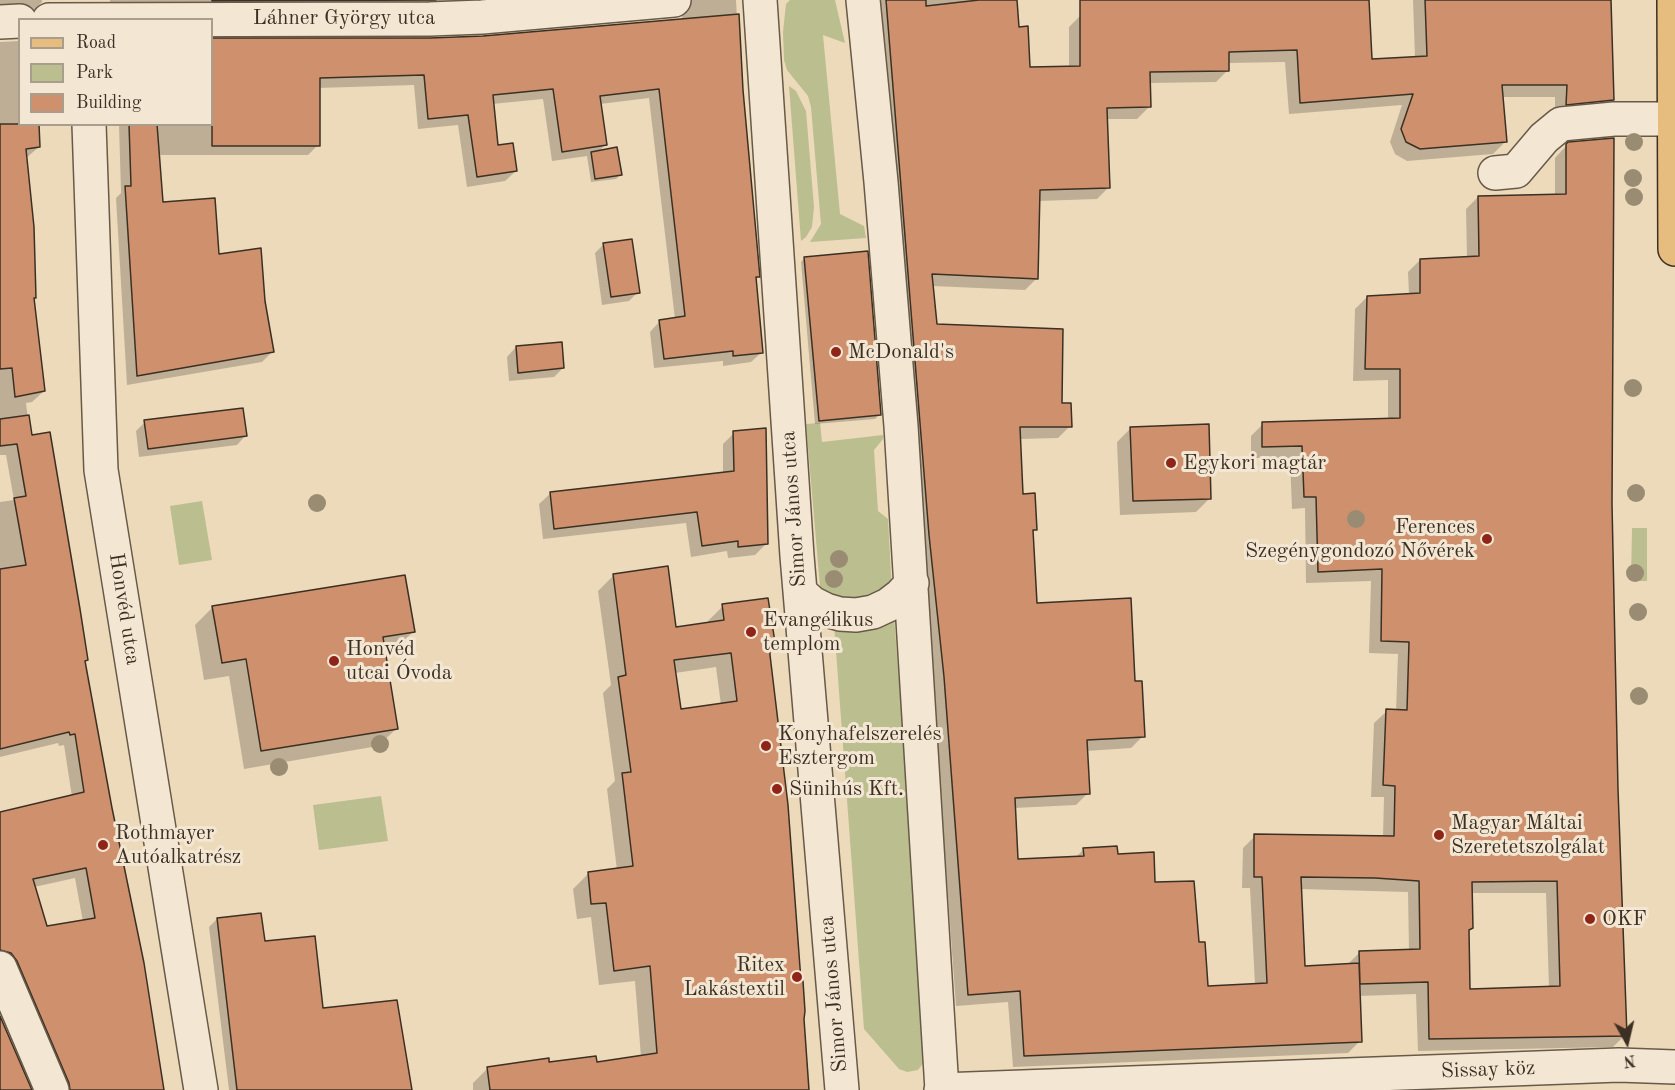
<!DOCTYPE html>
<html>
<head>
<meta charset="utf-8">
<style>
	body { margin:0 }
	#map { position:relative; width:1675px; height:1090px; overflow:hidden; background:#eddabb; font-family:"Old Standard TT",serif }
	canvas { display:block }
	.legend { position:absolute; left:18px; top:18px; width:195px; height:108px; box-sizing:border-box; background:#f3e7d3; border:2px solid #a99e8d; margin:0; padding:8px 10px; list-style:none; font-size:18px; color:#3b3023 }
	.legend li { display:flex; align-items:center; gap:12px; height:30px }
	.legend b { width:30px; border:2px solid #a99e8d }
	.north { position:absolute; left:1597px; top:1012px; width:60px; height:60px; -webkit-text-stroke:4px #f3e7d3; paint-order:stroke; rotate:172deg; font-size:16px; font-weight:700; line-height:24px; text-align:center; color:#3b3023 }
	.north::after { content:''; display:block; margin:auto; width:21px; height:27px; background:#3b3023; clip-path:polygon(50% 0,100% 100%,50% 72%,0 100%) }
</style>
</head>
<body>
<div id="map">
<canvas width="1675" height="1090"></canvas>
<ul class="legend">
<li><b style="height:8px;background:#e6bd7e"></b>Road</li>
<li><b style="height:16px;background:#bbbe8e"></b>Park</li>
<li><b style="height:16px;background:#ce906d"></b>Building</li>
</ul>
<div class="north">N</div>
</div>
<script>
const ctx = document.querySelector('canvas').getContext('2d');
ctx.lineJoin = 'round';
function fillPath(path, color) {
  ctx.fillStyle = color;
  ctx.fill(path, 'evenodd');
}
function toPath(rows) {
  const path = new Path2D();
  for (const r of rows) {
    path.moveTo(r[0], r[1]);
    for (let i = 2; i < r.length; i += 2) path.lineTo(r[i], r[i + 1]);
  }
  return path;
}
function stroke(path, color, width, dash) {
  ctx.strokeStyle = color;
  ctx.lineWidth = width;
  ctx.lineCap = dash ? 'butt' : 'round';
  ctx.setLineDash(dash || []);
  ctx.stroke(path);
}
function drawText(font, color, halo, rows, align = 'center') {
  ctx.font = font + ' "Old Standard TT",serif';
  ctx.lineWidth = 6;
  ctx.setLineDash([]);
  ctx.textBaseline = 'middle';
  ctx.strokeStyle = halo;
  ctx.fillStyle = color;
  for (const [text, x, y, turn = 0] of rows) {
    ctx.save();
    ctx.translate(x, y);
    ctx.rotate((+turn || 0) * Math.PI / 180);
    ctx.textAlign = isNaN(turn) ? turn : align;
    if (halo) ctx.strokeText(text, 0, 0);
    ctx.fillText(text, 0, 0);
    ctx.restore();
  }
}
const green = toPath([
	[790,0,835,0,845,43,823,35,840,214,864,226,866,238,810,242,821,224,820,213,811,107,808,96,787,70,784,60,783,32,786,4],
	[789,86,796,91,806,111,814,207,812,227,806,237,801,241],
	[820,423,822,442,883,435,883,439,874,450,878,511,888,519,892,593,877,600,821,598,806,424],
	[202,501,212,560,179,565,170,506],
	[1632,528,1647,528,1647,581,1631,581],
	[894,616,927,1047,924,1062,918,1070,907,1072,899,1069,864,1029,834,624],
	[381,796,388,841,319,850,313,805]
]);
const shadow = toPath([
	[0,0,42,0,42,2,31,14,0,13],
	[110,0,560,0,110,11],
	[679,0,736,0,741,90,758,276,755,279,762,352,751,362,723,366,723,361,654,368,650,332,660,321,675,319,649,98,600,104,605,145,598,152,620,175,616,179,591,182,587,156,552,161,543,99,492,104,496,147,516,171,505,181,467,187,458,125,418,129,414,85,318,88,318,145,308,155,158,155,162,203,264,301,272,352,262,362,127,385,116,198,121,193,119,124,212,124,212,40,430,39,484,37,676,20,682,18,683,10],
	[873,0,1016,0,1017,29,1029,69,1069,68,1069,27,1081,15,1109,0,1367,0,1370,61,1415,58,1413,0,1610,0,1612,100,1600,112,1555,116,1555,97,1501,97,1505,142,1493,154,1407,161,1395,154,1390,142,1402,105,1289,114,1285,62,1228,63,1228,70,1216,82,1149,83,1149,107,1137,119,1106,119,1109,187,1097,199,1038,201,1037,278,1025,290,932,286,935,326,1060,404,1070,426,1058,438,1019,439,1022,495,1036,529,1032,533,1035,605,1133,683,1143,736,1131,748,1086,751,1088,793,1076,805,1014,808,1017,861,1075,858,1084,849,1116,856,1154,883,1197,944,1206,988,1255,985,1250,888,1242,888,1243,848,1255,836,1383,837,1384,797,1371,797,1374,723,1387,711,1396,711,1398,654,1369,653,1371,581,1306,583,1305,508,1292,509,1290,458,1251,458,1251,436,1263,424,1388,420,1388,380,1353,381,1355,309,1367,297,1409,295,1408,272,1420,260,1467,258,1466,209,1478,197,1555,196,1555,158,1567,145,1610,504,1616,789,1625,1035,1613,1047,1418,1051,1416,994,1359,996,1360,1041,1348,1053,1013,1067,1008,1002,956,1006,933,690],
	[1300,889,1408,892,1409,951,1360,952,1347,965,1304,967],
	[1471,893,1546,893,1549,988,1469,990,1468,932,1472,928],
	[20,41,20,124,39,147,26,158,35,297,33,299,44,391,32,402,26,403,30,436,83,662,163,1090,56,1090,0,964,0,814,72,797,64,745,59,746,58,743,0,757,0,502,14,500,6,455,0,455,0,42],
	[75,878,83,922,46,928,34,887],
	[604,244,638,292,629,301,602,305,595,253],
	[805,258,880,414,875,419,815,424,801,262],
	[516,347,563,368,554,377,509,381,507,357],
	[145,422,246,435,237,445,139,457,136,431],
	[1131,428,1210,498,1196,512,1120,515,1117,442],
	[734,433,767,543,755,555,728,558,727,551,691,557,686,523,543,539,539,504,551,493,723,473,723,444],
	[613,576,675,629,708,624,708,621,723,606,773,641,768,646,808,1090,473,1090,473,1083,488,1068,548,1064,595,1063,641,1057,635,981,599,985,591,917,577,919,573,889,588,874,617,870,607,789,615,781,603,693,611,685,598,591],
	[716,667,721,705,680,711,675,673],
	[213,607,413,632,395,649,384,651,396,729,378,746,244,769,229,676,204,680,195,625],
	[217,919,322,1010,411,1090,229,1090,209,927]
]);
const building = toPath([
	[212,0,436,0,212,1,212,0],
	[886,0,926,0,926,6,979,0,1017,0,1019,27,1028,26,1030,67,1080,66,1080,0,1369,0,1372,59,1427,56,1425,0,1611,0,1614,100,1566,105,1567,85,1502,85,1507,142,1420,149,1406,142,1401,129,1413,94,1300,103,1297,50,1229,52,1229,71,1150,72,1151,107,1107,108,1110,188,1040,190,1038,279,932,274,937,324,1063,329,1062,403,1071,403,1072,427,1020,427,1023,494,1035,493,1037,530,1033,530,1037,603,1131,598,1135,681,1142,681,1145,737,1087,740,1090,794,1015,798,1018,859,1084,856,1083,848,1117,846,1118,854,1154,852,1155,882,1194,881,1199,942,1205,942,1208,986,1267,983,1262,877,1254,877,1254,834,1394,836,1395,786,1383,785,1386,709,1407,710,1409,642,1381,641,1382,569,1318,572,1316,497,1304,497,1302,446,1262,447,1262,422,1400,418,1400,369,1365,369,1367,296,1420,293,1420,259,1479,256,1478,196,1566,194,1566,144,1568,142,1614,138,1612,504,1618,789,1627,1036,1429,1039,1428,982,1360,984,1359,951,1420,949,1419,881,1375,878,1301,877,1305,966,1359,963,1362,1042,1024,1056,1020,991,968,995,944,677,929,535,886,0],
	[1557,881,1560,986,1470,989,1469,930,1473,928,1472,882,1557,881],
	[739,14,743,90,760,277,756,277,763,353,733,356,733,351,664,359,659,320,685,316,659,89,600,96,607,145,562,152,553,89,493,95,498,145,513,143,517,171,477,177,468,115,428,119,424,75,320,78,320,146,212,146,212,38,430,38,483,36,739,14],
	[0,124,39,124,40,147,26,149,34,227,36,298,34,298,45,391,15,397,12,368,0,369,0,124],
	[129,124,157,124,163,202,215,198,219,254,261,248,265,301,274,352,137,376,125,186,131,186,129,124],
	[617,147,622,175,595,179,591,152,617,147],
	[632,239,640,293,611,297,603,243,632,239],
	[868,251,881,415,819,421,804,257,868,251],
	[562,342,564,368,518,373,516,346,562,342],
	[243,408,247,436,148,449,144,420,243,408],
	[29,415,32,435,50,432,80,609,88,660,85,661,112,808,144,963,164,1090,70,1090,69,1083,17,961,11,953,0,950,0,812,84,792,75,734,70,735,69,732,0,749,0,569,26,565,14,498,26,496,17,444,0,446,0,419,29,415],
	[86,868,95,918,47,926,33,879,86,868],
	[1209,424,1211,499,1133,501,1130,427,1209,424],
	[766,428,768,544,738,547,738,541,702,546,697,512,554,529,550,492,734,471,733,431,766,428],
	[668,566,676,627,724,620,722,604,768,598,775,642,770,642,770,655,788,805,801,981,803,981,805,1011,804,1019,809,1090,490,1090,487,1067,549,1058,549,1062,596,1056,597,1062,657,1053,650,966,614,971,606,903,591,904,588,872,633,866,622,773,631,772,618,677,626,675,613,574,668,566],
	[731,653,737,701,681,709,674,660,731,653],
	[405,575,415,632,383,637,398,729,261,751,246,659,222,663,212,606,405,575],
	[261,913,265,941,315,936,323,1008,397,1000,412,1090,237,1090,217,918,261,913],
	[0,1016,32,1090,0,1090,0,1016]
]);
const minor = toPath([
	[760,0,797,556,842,1090],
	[863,0,881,182,901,426,942,1090],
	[49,20,430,19,482,17,674,0],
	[0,22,20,21],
	[89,124,101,470,201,1090],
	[1495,173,1516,171,1544,138,1561,124,1614,119,1674,119],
	[801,593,812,603,826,610,840,614,856,615,873,612,888,605,901,595,912,583],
	[0,968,52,1090],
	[941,1090,1619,1065,1675,1067]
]);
const major = toPath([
	[1674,0,1675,249]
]);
const trees = [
	[1634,142],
	[1633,178],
	[1634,197],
	[1633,388],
	[1636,493],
	[317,503],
	[1356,519],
	[839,559],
	[1635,573],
	[834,579],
	[1638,612],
	[1639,696],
	[380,744],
	[279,767]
];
const markers = [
	[836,352,6,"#8f2418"],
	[1171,463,6,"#8f2418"],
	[1487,539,6,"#8f2418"],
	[751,632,6,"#8f2418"],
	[334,661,6,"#8f2418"],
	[766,746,6,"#8f2418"],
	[777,789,6,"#8f2418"],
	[1439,835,6,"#8f2418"],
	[103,845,6,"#8f2418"],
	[1590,919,6,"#8f2418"],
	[797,977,6,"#8f2418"]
];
const streetNames = [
	["Láhner György utca",344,18],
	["Simor János utca",794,509,-94],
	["Honvéd utca",124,609,81],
	["Simor János utca",834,994,-95],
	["Sissay köz",1488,1070,-2]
];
const poiNames = [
	["McDonald's",848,352],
	["Egykori magtár",1183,463],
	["Ferences",1475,527,"right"],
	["Szegénygondozó Nővérek",1475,551,"right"],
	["Evangélikus",763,620],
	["templom",763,644],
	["Honvéd",346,649],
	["utcai Óvoda",346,673],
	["Konyhafelszerelés",778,734],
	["Esztergom",778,758],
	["Sünihús Kft.",789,789],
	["Magyar Máltai",1451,823],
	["Szeretetszolgálat",1451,847],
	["Rothmayer",115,833],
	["Autóalkatrész",115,857],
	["OKF",1602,919],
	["Ritex",785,965,"right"],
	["Lakástextil",785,989,"right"]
];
fillPath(green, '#bbbe8e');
fillPath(shadow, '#0003');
fillPath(building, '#ce906d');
stroke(building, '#3b3023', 1.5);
stroke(minor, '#685a49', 36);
stroke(major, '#3b3023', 36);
stroke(minor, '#f3e7d3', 33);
stroke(major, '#e6bd7e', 33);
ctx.fillStyle = '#998c73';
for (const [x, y] of trees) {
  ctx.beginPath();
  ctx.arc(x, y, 9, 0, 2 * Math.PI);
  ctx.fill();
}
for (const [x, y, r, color] of markers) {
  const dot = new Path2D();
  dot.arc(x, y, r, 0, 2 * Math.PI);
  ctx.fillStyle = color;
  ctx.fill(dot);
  stroke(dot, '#f3e7d3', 2);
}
drawText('21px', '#3b3023', '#f3e7d3', streetNames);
drawText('21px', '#3b3023', '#f3e7d3', poiNames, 'left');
</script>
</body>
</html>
